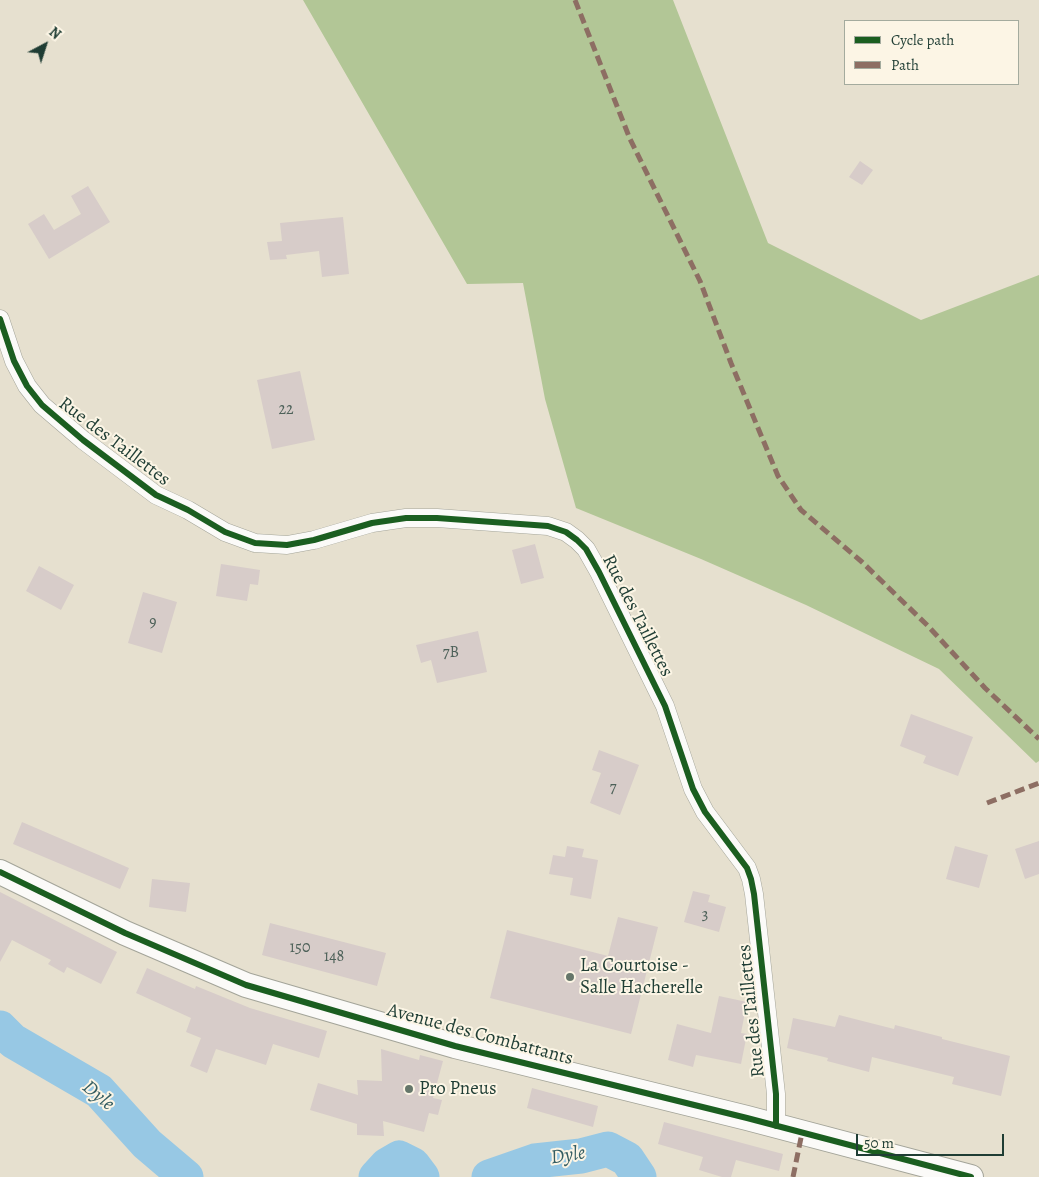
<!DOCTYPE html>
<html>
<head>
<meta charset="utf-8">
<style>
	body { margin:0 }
	#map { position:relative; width:1039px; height:1177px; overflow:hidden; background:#e6e0cf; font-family:Alegreya,serif }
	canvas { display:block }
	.legend { position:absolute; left:844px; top:20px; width:175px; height:65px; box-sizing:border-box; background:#fcf5e5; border:1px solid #a4ab9e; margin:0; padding:6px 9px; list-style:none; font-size:15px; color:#1f3d34 }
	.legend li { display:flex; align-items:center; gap:10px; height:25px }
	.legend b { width:25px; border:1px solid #a4ab9e }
	.north { position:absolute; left:20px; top:20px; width:50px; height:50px; -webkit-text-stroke:4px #fcf5e5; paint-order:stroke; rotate:40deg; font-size:14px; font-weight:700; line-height:20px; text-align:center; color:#1f3d34 }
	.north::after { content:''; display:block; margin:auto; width:18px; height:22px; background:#1f3d34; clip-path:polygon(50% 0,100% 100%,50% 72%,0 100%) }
	.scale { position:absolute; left:856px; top:1134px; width:148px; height:22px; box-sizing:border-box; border:2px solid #1f3d34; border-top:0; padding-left:6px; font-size:15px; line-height:18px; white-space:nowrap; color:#1f3d34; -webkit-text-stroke:4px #fcf5e5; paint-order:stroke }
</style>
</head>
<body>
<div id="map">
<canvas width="1039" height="1177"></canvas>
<ul class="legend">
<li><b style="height:6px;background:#1b5e20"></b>Cycle path</li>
<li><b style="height:6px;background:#8d6e63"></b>Path</li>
</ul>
<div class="north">N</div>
<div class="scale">50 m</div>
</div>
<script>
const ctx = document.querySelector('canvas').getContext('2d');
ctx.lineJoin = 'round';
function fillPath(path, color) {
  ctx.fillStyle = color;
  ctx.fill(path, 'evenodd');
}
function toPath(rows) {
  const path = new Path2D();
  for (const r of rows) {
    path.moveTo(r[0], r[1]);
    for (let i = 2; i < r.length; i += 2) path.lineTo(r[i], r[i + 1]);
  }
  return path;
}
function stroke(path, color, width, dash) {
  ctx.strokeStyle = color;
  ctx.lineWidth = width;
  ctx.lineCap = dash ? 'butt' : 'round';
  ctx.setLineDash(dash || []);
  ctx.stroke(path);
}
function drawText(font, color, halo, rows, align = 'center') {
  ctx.font = font + ' Alegreya,serif';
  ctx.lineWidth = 4;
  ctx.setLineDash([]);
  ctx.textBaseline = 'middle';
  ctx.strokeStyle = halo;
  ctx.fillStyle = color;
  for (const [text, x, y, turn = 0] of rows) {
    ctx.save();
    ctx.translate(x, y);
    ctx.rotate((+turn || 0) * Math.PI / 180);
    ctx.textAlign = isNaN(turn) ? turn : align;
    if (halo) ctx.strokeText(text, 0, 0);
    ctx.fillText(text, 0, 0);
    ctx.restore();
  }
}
const forest = toPath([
	[303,0,673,0,768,243,921,320,1039,275,1039,761,1036,763,939,669,806,605,701,559,576,508,545,399,523,283,467,284]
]);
const river = toPath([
	[0,1028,13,1041,99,1091,147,1144,186,1177],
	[376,1177,387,1165,399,1158,413,1165,422,1177],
	[489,1177,535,1161,581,1156,608,1149,627,1159,639,1177]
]);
const building = toPath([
	[860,161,873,170,862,185,849,177],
	[88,186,110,222,49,259,28,224,44,214,54,230,81,214,71,196],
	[343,217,349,274,322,277,319,251,286,255,287,259,270,260,267,242,282,241,280,223],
	[300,371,315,440,272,449,257,380],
	[535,544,544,578,521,584,512,550],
	[221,564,260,570,258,585,250,584,247,601,216,596],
	[39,566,74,585,61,610,26,591],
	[143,592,177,602,162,653,128,643],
	[478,631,487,672,437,683,431,660,421,663,416,645],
	[911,714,973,737,958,776,923,763,926,756,900,746],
	[599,750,639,765,620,815,590,803,601,773,592,770],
	[22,822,129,868,120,889,13,844],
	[1039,841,1039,874,1025,879,1015,849],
	[567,846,584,849,582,857,598,860,591,899,570,895,573,878,549,874,553,855,565,857],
	[955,846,988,855,979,888,946,879],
	[152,879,190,883,186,912,149,907],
	[693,891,710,895,708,902,726,907,719,932,684,922],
	[0,892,117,952,101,984,67,967,64,973,48,964,51,960,12,940,0,962],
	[618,917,658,927,631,1034,490,998,507,930,608,956],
	[270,923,386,953,377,986,262,955],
	[147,968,195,989,196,986,250,1008,327,1031,319,1058,273,1044,266,1065,216,1049,207,1073,190,1066,201,1038,186,1032,191,1018,136,993],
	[719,996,747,1002,741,1033,747,1034,741,1064,696,1055,693,1067,668,1060,677,1024,711,1033],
	[839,1015,894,1029,895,1025,942,1037,942,1039,1010,1056,1001,1096,952,1084,954,1077,872,1057,869,1072,827,1061,828,1058,787,1048,793,1018,835,1027],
	[381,1049,419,1060,420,1055,443,1061,433,1098,442,1100,438,1115,429,1113,424,1132,383,1121,384,1136,357,1135,357,1124,310,1110,318,1083,358,1095,357,1080,382,1081],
	[532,1088,598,1106,593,1127,527,1108],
	[664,1122,783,1154,779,1171,736,1160,731,1177,722,1177,699,1170,703,1157,658,1144]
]);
const minor = toPath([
	[0,319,14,361,27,386,42,405,83,440,156,495,188,510,225,532,255,543,287,545,314,540,372,523,406,518,437,518,548,526,566,532,577,540,586,549,599,572,665,706,693,789,705,812,747,868,751,879,754,894,776,1094,776,1126]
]);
const secondary = toPath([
	[0,872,125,933,246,985,455,1046,747,1118,971,1177]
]);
const quiet = toPath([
	[575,0,630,139,700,281,731,363,778,476,801,510,862,562,928,626,985,688,1039,739],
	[987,803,1039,783],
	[793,1177,802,1133]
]);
const cycleway = toPath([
	[0,319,14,361,27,386,42,405,83,440,156,495,188,510,225,532,255,543,287,545,314,540,372,523,406,518,437,518,548,526,566,532,577,540,586,549,599,572,665,706,693,789,705,812,747,868,751,879,754,894,776,1094,776,1126],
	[0,872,125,933,246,985,455,1046,747,1118,971,1177]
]);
const markers = [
	[570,977,5,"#65766a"],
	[409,1089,5,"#65766a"]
];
const numberNames = [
	["22",286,410],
	["9",153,623],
	["7B",451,653],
	["7",613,788],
	["3",705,915],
	["150",300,948],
	["148",334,957]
];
const streetNames = [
	["Rue des Taillettes",114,442,37],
	["Rue des Taillettes",637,616,63],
	["Rue des Taillettes",752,1011,-96],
	["Avenue des Combattants",480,1035,15]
];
const poiNames = [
	["La Courtoise -",580,966],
	["Salle Hacherelle",580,988],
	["Pro Pneus",419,1089]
];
const waterNames = [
	["Dyle",98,1096,40],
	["Dyle",568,1156,-9]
];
fillPath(forest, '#b2c696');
stroke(river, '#97c8e4', 35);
fillPath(building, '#d7ccc9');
stroke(minor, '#a3a499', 19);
stroke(secondary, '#a3a499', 26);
stroke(minor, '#fbfaf8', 18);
stroke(secondary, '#fbfaf8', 24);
stroke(quiet, '#8d6e63', 5, [10, 5]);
stroke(cycleway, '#1b5e20', 6);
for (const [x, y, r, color] of markers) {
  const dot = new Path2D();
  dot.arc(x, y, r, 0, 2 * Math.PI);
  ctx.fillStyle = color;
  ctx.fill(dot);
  stroke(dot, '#fcf5e5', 2);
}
drawText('16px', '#4d6159', null, numberNames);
drawText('19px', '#1f3d34', '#fcf5e5', streetNames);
drawText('19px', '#1f3d34', '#fcf5e5', poiNames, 'left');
drawText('italic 20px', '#345d62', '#fcf5e5', waterNames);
</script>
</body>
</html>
